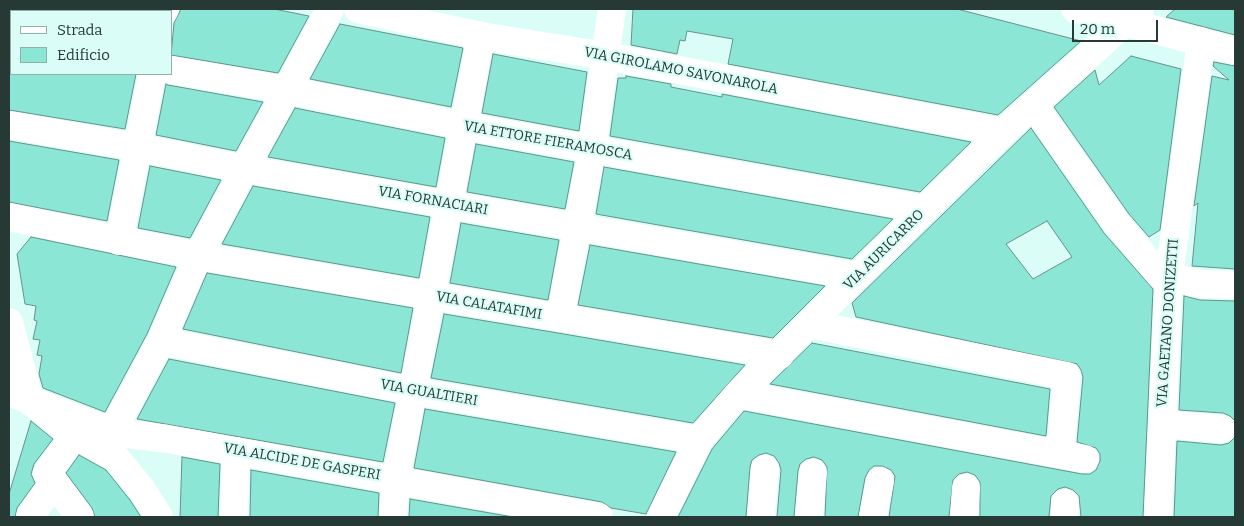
<!DOCTYPE html>
<html>
<head>
<meta charset="utf-8">
<style>
	body { margin:0 }
	#map { position:relative; width:1244px; height:526px; overflow:hidden; background:#dafef7; font-family:Bitter,serif }
	canvas { display:block }
	.frame { position:absolute; inset:0; border:10px solid #273935; pointer-events:none }
	.legend { position:absolute; left:10px; top:10px; width:162px; height:65px; box-sizing:border-box; background:#dafef7; border:1px solid #92afa9; margin:0; padding:6px 9px; list-style:none; font-size:15px; color:#273935 }
	.legend li { display:flex; align-items:center; gap:10px; height:25px }
	.legend b { width:25px; border:1px solid #92afa9 }
	.scale { position:absolute; left:1072px; top:20px; width:86px; height:22px; box-sizing:border-box; border:2px solid #273935; border-top:0; padding-left:6px; font-size:15px; line-height:18px; white-space:nowrap; color:#273935; -webkit-text-stroke:4px #dafef7; paint-order:stroke }
</style>
</head>
<body>
<div id="map">
<canvas width="1244" height="526"></canvas>
<div class="frame"></div>
<ul class="legend">
<li><b style="height:6px;background:#fff"></b>Strada</li>
<li><b style="height:14px;background:#8be6d5"></b>Edificio</li>
</ul>
<div class="scale">20 m</div>
</div>
<script>
const ctx = document.querySelector('canvas').getContext('2d');
ctx.lineJoin = 'round';
function fillPath(path, color) {
  ctx.fillStyle = color;
  ctx.fill(path, 'evenodd');
}
function toPath(rows) {
  const path = new Path2D();
  for (const r of rows) {
    path.moveTo(r[0], r[1]);
    for (let i = 2; i < r.length; i += 2) path.lineTo(r[i], r[i + 1]);
  }
  return path;
}
function stroke(path, color, width, dash) {
  ctx.strokeStyle = color;
  ctx.lineWidth = width;
  ctx.lineCap = dash ? 'butt' : 'round';
  ctx.setLineDash(dash || []);
  ctx.stroke(path);
}
function drawText(font, color, halo, rows, align = 'center') {
  ctx.font = font + ' Bitter,serif';
  ctx.lineWidth = 4.5;
  ctx.setLineDash([]);
  ctx.textBaseline = 'middle';
  ctx.strokeStyle = halo;
  ctx.fillStyle = color;
  for (const [text, x, y, turn = 0] of rows) {
    ctx.save();
    ctx.translate(x, y);
    ctx.rotate((+turn || 0) * Math.PI / 180);
    ctx.textAlign = isNaN(turn) ? turn : align;
    if (halo) ctx.strokeText(text, 0, 0);
    ctx.fillText(text, 0, 0);
    ctx.restore();
  }
}
const building = toPath([
	[181,9,274,9,309,16,278,73,171,55,174,23,181,9],
	[633,9,957,9,1081,41,998,115,728,64,733,39,687,31,685,41,680,40,677,54,631,45,633,9],
	[1175,9,1235,9,1235,35,1166,17,1175,9],
	[340,24,463,48,451,107,310,79,340,24],
	[493,54,587,72,579,131,482,113,493,54],
	[1131,56,1181,69,1160,230,1149,237,1129,214,1054,107,1095,70,1099,85,1131,56],
	[1214,62,1235,66,1235,269,1192,266,1198,203,1194,206,1212,76,1229,80,1213,66,1214,62],
	[9,74,136,74,125,129,9,110,9,74],
	[626,76,671,84,671,87,722,97,722,94,971,142,920,192,610,136,618,78,626,78,626,76],
	[166,84,168,85,263,102,236,151,156,135,166,84],
	[295,108,445,138,436,187,268,157,295,108],
	[1031,128,1104,233,1153,289,1143,517,1081,517,1079,496,1073,490,1065,487,1058,489,1051,496,1049,517,980,517,980,482,975,475,967,472,959,474,953,480,949,517,889,517,895,476,891,470,882,466,874,466,869,470,865,478,858,517,825,517,827,467,822,460,814,457,806,459,800,464,798,471,794,517,777,517,781,470,779,463,774,456,766,453,759,455,752,460,750,467,746,517,678,517,712,449,744,411,1082,474,1090,474,1096,470,1100,461,1100,454,1096,448,1077,442,1083,377,1081,370,1077,364,856,317,852,303,1031,128],
	[1047,221,1072,257,1033,279,1006,244,1047,221],
	[9,141,119,160,107,221,9,202,9,141],
	[476,144,574,162,565,209,467,192,476,144],
	[150,166,221,180,190,238,138,228,150,166],
	[604,167,893,219,852,259,596,214,604,167],
	[253,186,430,217,419,278,222,244,253,186],
	[461,223,559,240,548,300,450,283,461,223],
	[31,237,176,267,147,334,105,412,43,388,39,374,42,356,37,355,40,340,33,339,37,321,34,320,36,306,25,304,17,254,31,237],
	[590,245,825,286,773,338,578,305,590,245],
	[207,273,413,308,401,373,183,329,207,273],
	[1184,296,1200,300,1235,301,1235,421,1230,416,1223,413,1179,410,1184,296],
	[444,314,558,333,745,365,693,423,431,378,444,314],
	[812,343,1050,389,1046,436,770,384,812,343],
	[169,359,395,403,383,462,137,419,169,359],
	[425,409,676,452,646,514,611,508,602,502,414,468,425,409],
	[31,421,53,439,34,464,31,474,35,483,17,508,15,517,9,517,9,494,31,421],
	[1235,437,1235,517,1174,517,1177,441,1221,445,1229,443,1235,437],
	[79,455,106,470,130,500,141,517,95,517,92,508,66,473,79,455],
	[182,457,220,464,218,517,180,517,182,457],
	[251,470,379,493,378,517,250,517,251,470],
	[410,499,513,517,409,517,410,499]
]);
const minor = toPath([
	[358,9,481,36,606,56,1003,132],
	[1075,9,1235,51],
	[164,11,165,9],
	[9,40,11,40],
	[171,70,287,90,464,126,925,209],
	[1033,104,1117,224,1160,275,1201,284,1235,285],
	[9,125,136,147,245,169,857,276],
	[9,217,198,256,780,355],
	[119,241,152,74],
	[560,318,592,149,612,9],
	[9,322,30,401,68,431,116,458,143,491,159,517],
	[810,324,1067,376,1060,454],
	[161,341,413,391,699,440],
	[9,392,112,432,168,439,599,517],
	[738,394,1085,459],
	[1162,424,1222,429],
	[112,432,161,341,198,256,330,9],
	[75,435,47,473,80,517],
	[1065,503,1065,517],
	[30,517,54,482],
	[234,517,236,451],
	[393,517,396,479,481,36],
	[661,517,699,440,738,394,1003,132,1140,9],
	[761,517,765,469],
	[809,517,813,473],
	[873,517,880,481],
	[964,517,966,488],
	[1158,517,1169,276,1201,41]
]);
const streetNames = [
	["VIA GIROLAMO SAVONAROLA",681,71,11],
	["VIA ETTORE FIERAMOSCA",548,141,10],
	["VIA FORNACIARI",433,201,10],
	["VIA AURICARRO",884,250,-45],
	["VIA CALATAFIMI",489,306,10],
	["VIA GAETANO DONIZETTI",1168,323,-86],
	["VIA GUALTIERI",429,393,10],
	["VIA ALCIDE DE GASPERI",302,462,10]
];
fillPath(building, '#8be6d5');
stroke(building, '#669289', 1);
stroke(minor, '#fff', 28);
drawText('14px', '#273935', '#dafef7', streetNames);
</script>
</body>
</html>
